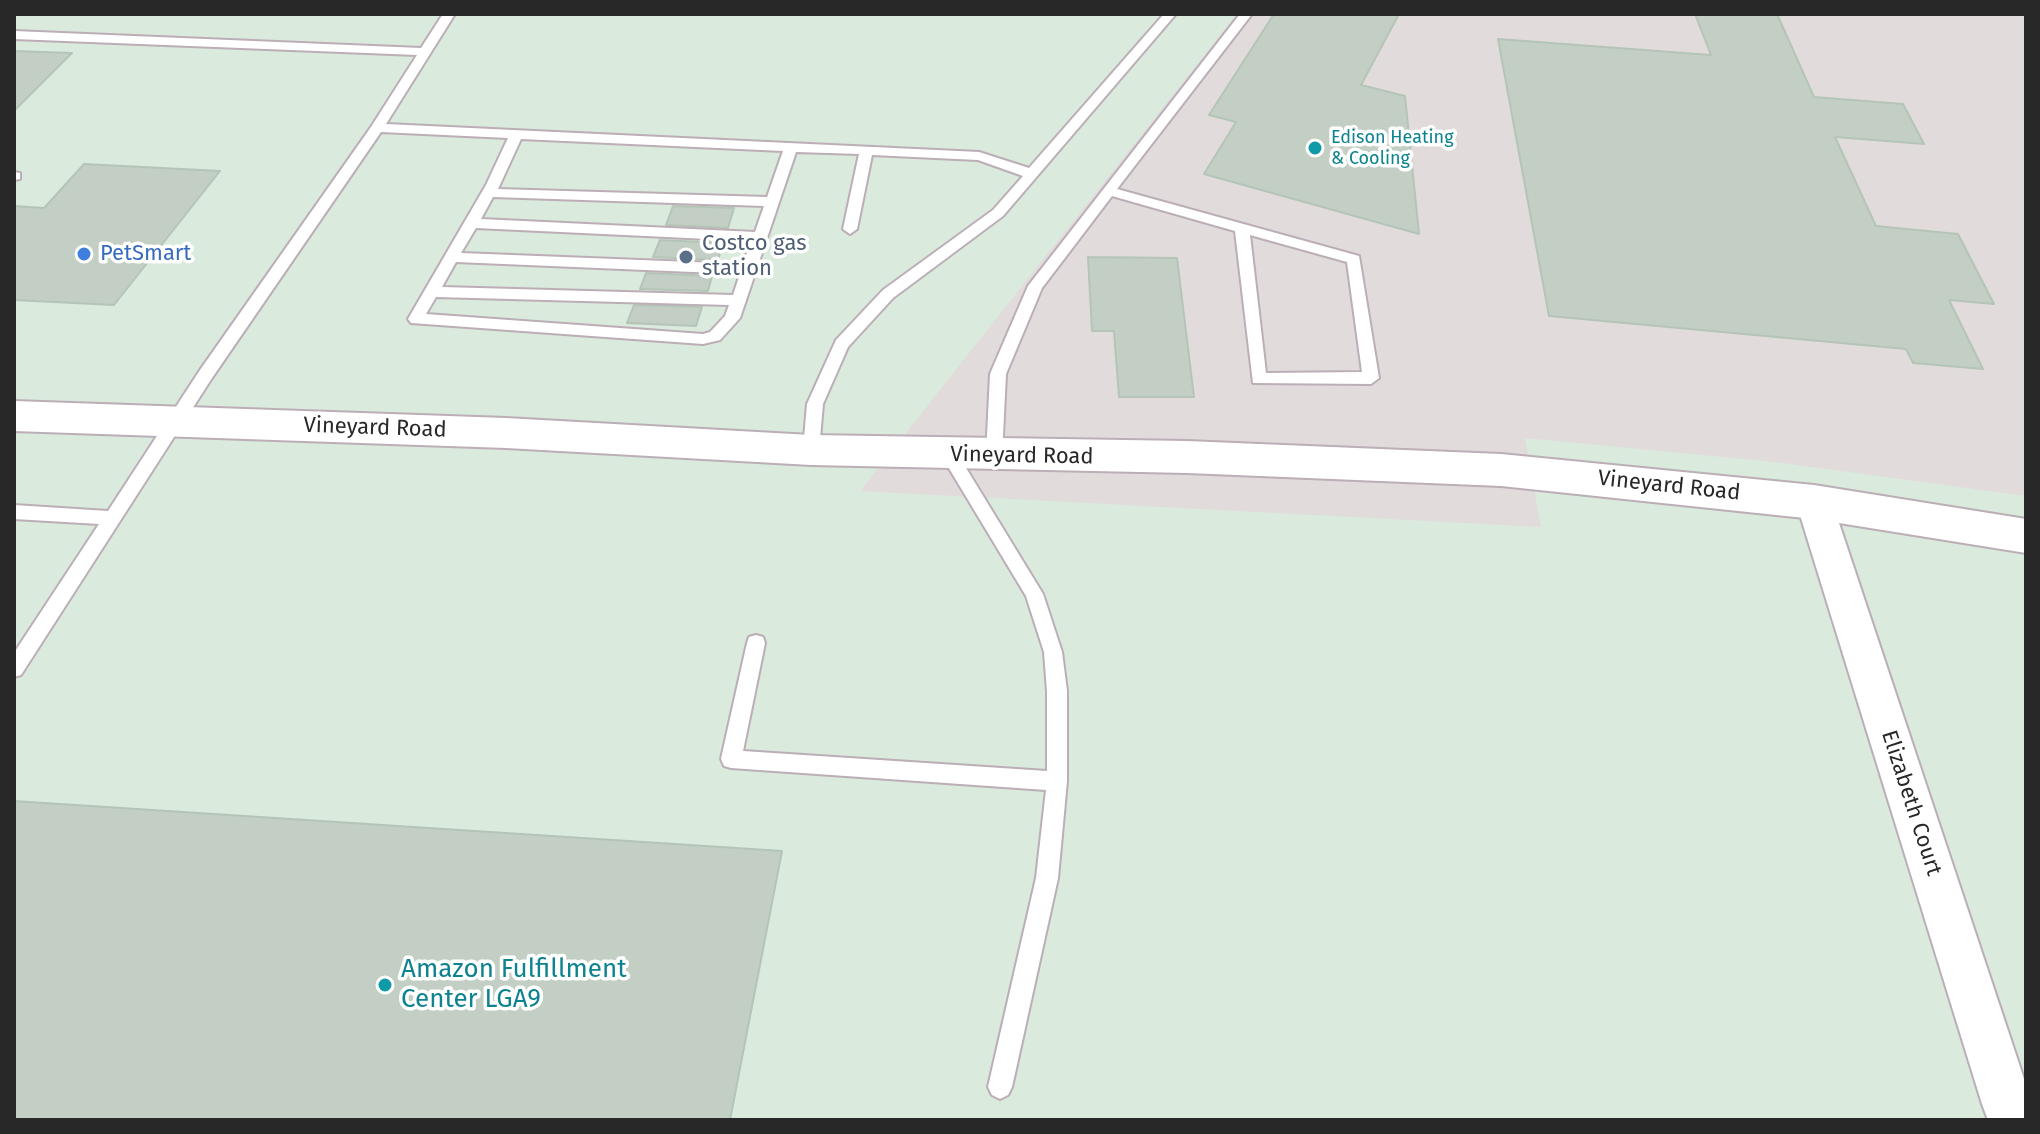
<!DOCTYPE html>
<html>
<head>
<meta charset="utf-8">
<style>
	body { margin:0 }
	#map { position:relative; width:2040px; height:1134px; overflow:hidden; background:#daeadc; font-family:"Fira Sans",sans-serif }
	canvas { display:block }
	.frame { position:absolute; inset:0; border:16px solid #282828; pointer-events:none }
</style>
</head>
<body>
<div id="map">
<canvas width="2040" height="1134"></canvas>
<div class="frame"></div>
</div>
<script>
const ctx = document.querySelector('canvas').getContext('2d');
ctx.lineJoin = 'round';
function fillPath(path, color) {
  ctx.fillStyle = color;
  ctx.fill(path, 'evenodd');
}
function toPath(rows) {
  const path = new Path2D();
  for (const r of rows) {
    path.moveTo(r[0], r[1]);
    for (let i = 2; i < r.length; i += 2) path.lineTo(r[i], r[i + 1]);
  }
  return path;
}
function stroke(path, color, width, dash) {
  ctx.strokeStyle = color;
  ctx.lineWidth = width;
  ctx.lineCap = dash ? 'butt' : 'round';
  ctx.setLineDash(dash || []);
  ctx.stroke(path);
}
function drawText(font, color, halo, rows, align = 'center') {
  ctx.font = font + ' "Fira Sans",sans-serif';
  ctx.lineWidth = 7;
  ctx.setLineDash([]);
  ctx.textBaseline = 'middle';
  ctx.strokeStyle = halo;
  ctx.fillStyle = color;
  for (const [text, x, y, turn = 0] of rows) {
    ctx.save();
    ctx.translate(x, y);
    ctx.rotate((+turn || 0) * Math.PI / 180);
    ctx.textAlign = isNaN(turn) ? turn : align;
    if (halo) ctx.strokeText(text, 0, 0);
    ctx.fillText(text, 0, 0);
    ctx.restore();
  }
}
const industrial = toPath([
	[1237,14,2026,14,2026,496,1775,462,1525,438,1541,527,860,491]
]);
const building = toPath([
	[1274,14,1399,14,1361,85,1405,96,1419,234,1204,174,1236,122,1209,115,1274,14],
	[1695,14,1777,14,1814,97,1903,104,1924,144,1835,137,1876,226,1958,234,1994,304,1949,300,1983,369,1913,363,1906,349,1549,316,1498,39,1711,55,1695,14],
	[14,51,72,53,14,111,14,51],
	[84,164,220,171,114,305,14,300,14,206,44,208,84,164],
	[673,206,734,208,728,228,666,225,673,206],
	[660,240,723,243,718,260,653,257,660,240],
	[1088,257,1177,258,1194,397,1119,397,1114,331,1092,331,1088,257],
	[646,273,712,276,708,291,640,289,646,273],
	[634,305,702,307,696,326,627,323,634,305],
	[14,801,782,851,730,1120,14,1120,14,801]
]);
const service = toPath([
	[443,14,455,14,386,124,979,152,1029,168,1164,14,1176,14,1003,216,893,298,848,347,823,404,819,450,811,456,803,450,807,404,836,340,883,290,993,210,1023,176,978,160,872,155,857,229,850,234,843,229,859,154,796,152,740,318,720,340,703,344,411,323,408,319,486,185,508,138,381,132,212,378,21,675,14,677,14,653,99,524,14,519,14,505,108,511,200,370,371,127,417,55,14,39,14,31,421,48,443,14],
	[521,139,783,151,767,197,498,189,521,139],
	[493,197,764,206,755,232,481,219,493,197],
	[476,228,751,241,743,264,461,253,476,228],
	[456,262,740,274,733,295,442,287,456,262],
	[436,297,729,305,725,316,710,332,703,334,426,314,436,297],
	[1240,14,1252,14,1117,189,1359,256,1379,378,1371,384,1253,383,1235,231,1112,196,1042,288,1006,374,1002,456,994,462,988,461,986,456,990,374,1028,286,1240,14],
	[1250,235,1347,262,1362,372,1266,373,1250,235],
	[14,172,20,173,20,179,14,180,14,172],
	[949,449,955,450,1043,594,1062,652,1067,691,1067,781,1058,878,1012,1087,1008,1095,1000,1099,992,1095,988,1087,1036,878,1046,790,731,768,724,766,721,759,747,643,749,637,756,635,763,637,765,643,743,751,1047,771,1047,691,1044,652,1026,596,941,455,949,449]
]);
const minor = toPath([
	[1814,488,1827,492,1832,502,2026,1085,2026,1120,1988,1120,1982,1104,1796,502,1801,492,1814,488]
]);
const tertiary = toPath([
	[14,401,506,418,811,435,1187,441,1501,454,1814,485,2026,519,2026,553,1814,519,1501,486,1187,473,811,465,506,448,14,431,14,401]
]);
const markers = [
	[1315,148,8,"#0f9aa8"],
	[84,254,8,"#3f7fe0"],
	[686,257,8,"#5c6f8a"],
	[385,985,8,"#0f9aa8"]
];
const farCulturenames = [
	["Edison Heating",1331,138],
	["& Cooling",1331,159]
];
const serviceNames = [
	["Costco gas",702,244],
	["station",702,269]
];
const shopNames = [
	["PetSmart",100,254]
];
const streetNames = [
	["Vineyard Road",375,428,2],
	["Vineyard Road",1022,456,1],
	["Vineyard Road",1669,486,6],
	["Elizabeth Court",1911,803,72]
];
const nearCulturenames = [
	["Amazon Fulfillment",401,970],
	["Center LGA9",401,1000]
];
fillPath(industrial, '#e2dbdc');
fillPath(building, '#c3cfc4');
stroke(building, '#b4c5b8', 2);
stroke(service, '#bbaeb6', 4);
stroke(minor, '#bbaeb6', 4);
stroke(tertiary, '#bbaeb6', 4);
fillPath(service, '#fff');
fillPath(minor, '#fff');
fillPath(tertiary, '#fff');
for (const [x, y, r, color] of markers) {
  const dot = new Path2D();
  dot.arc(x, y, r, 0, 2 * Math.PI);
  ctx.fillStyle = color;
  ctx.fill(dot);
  stroke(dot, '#fff', 3);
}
drawText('18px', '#0d838f', '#fff', farCulturenames, 'left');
drawText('22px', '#4e5e75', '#fff', serviceNames, 'left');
drawText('22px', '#366cbe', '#fff', shopNames, 'left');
drawText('22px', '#282828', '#fff', streetNames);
drawText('26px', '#0d838f', '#fff', nearCulturenames, 'left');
</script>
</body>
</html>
